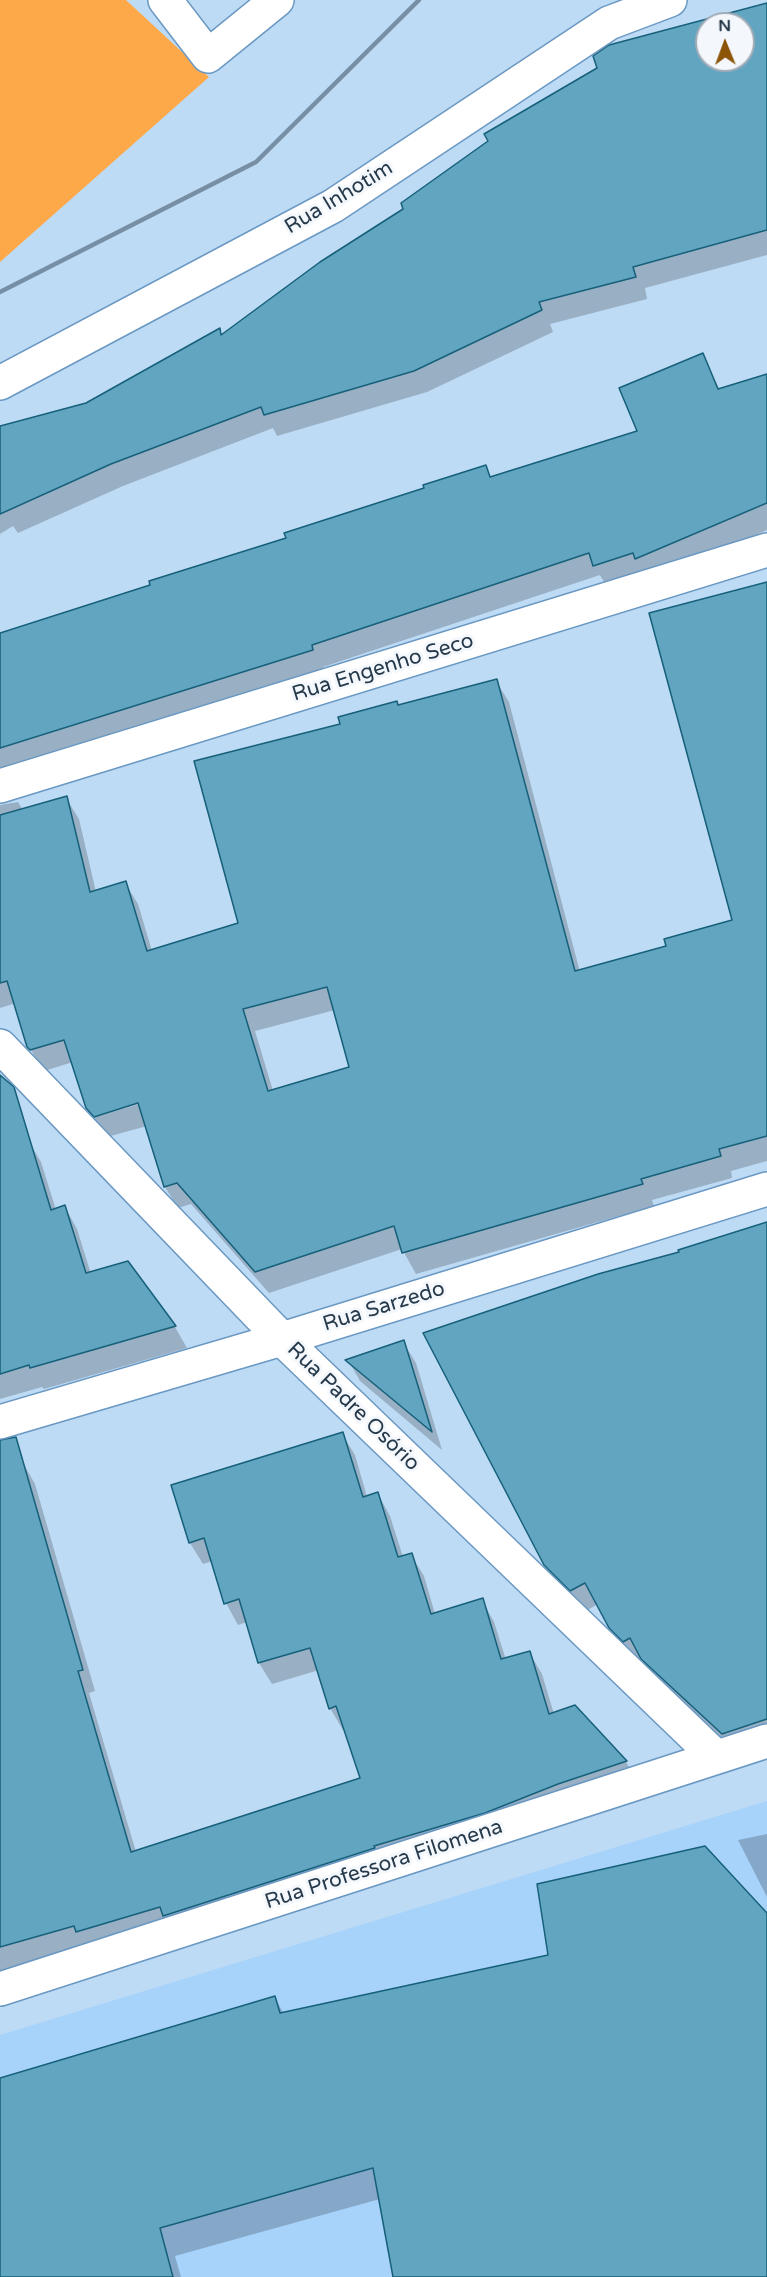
<!DOCTYPE html>
<html>
<head>
<meta charset="utf-8">
<style>
	body { margin:0 }
	#map { position:relative; width:767px; height:2277px; overflow:hidden; background:#bedbf5; font-family:"Varela Round",sans-serif }
	canvas { display:block }
	.north { position:absolute; left:695px; top:12px; width:60px; height:60px; box-sizing:border-box; background:#f4f8fd; border:2px solid #a2acb6; border-radius:50%; rotate:359deg; font-size:16px; font-weight:700; line-height:24px; text-align:center; color:#263a4b }
	.north::after { content:''; display:block; margin:auto; width:21px; height:27px; background:#8c5508; clip-path:polygon(50% 0,100% 100%,50% 72%,0 100%) }
</style>
</head>
<body>
<div id="map">
<canvas width="767" height="2277"></canvas>
<div class="north">N</div>
</div>
<script>
const ctx = document.querySelector('canvas').getContext('2d');
ctx.lineJoin = 'round';
function fillPath(path, color) {
  ctx.fillStyle = color;
  ctx.fill(path, 'evenodd');
}
function toPath(rows) {
  const path = new Path2D();
  for (const r of rows) {
    path.moveTo(r[0], r[1]);
    for (let i = 2; i < r.length; i += 2) path.lineTo(r[i], r[i + 1]);
  }
  return path;
}
function stroke(path, color, width, dash) {
  ctx.strokeStyle = color;
  ctx.lineWidth = width;
  ctx.lineCap = dash ? 'butt' : 'round';
  ctx.setLineDash(dash || []);
  ctx.stroke(path);
}
function drawText(font, color, halo, rows, align = 'center') {
  ctx.font = font + ' "Varela Round",sans-serif';
  ctx.lineWidth = 6;
  ctx.setLineDash([]);
  ctx.textBaseline = 'middle';
  ctx.strokeStyle = halo;
  ctx.fillStyle = color;
  for (const [text, x, y, turn = 0] of rows) {
    ctx.save();
    ctx.translate(x, y);
    ctx.rotate((+turn || 0) * Math.PI / 180);
    ctx.textAlign = isNaN(turn) ? turn : align;
    if (halo) ctx.strokeText(text, 0, 0);
    ctx.fillText(text, 0, 0);
    ctx.restore();
  }
}
const built = toPath([
	[767,1801,767,2277,0,2277,0,2035]
]);
const green = toPath([
	[0,0,126,0,209,77,0,262]
]);
const shadow = toPath([
	[767,5,767,255,645,288,647,299,550,324,553,332,427,392,277,436,273,428,123,486,18,533,13,526,0,534,0,428,86,405,219,330,222,336,405,209,598,69,595,57],
	[707,24,743,24,743,60,707,60],
	[702,355,720,390,767,376,767,530,649,580,607,587,600,575,323,667,325,672,0,794,0,632,6,632,152,585,485,467,492,478,639,432],
	[767,584,767,1161,731,1171,732,1178,652,1200,654,1206,416,1274,402,1249,269,1293,191,1204,178,1208,165,1187,147,1126,107,1137,93,1118,146,1102,145,1099,93,1115,93,1117,87,1107,73,1062,44,1071,29,1047,16,1003,0,1008,0,805,18,802,23,810,66,798,79,819,96,892,125,883,138,904,152,951,240,924,342,725,398,706,496,681,509,702,580,972,668,947,734,921],
	[335,1010,351,1068,273,1091,255,1031],
	[28,1140,41,1162,56,1210,65,1207,77,1229,91,1274,127,1263,175,1327,187,1348,44,1389,42,1387,0,1399,0,1149],
	[767,1223,767,1744,736,1755,655,1681,643,1659,637,1662,624,1650,598,1604,584,1612,558,1587,545,1565,681,1253],
	[403,1342,416,1363,442,1450,360,1381,348,1360],
	[342,1434,355,1455,367,1497,378,1494,390,1516,403,1557,411,1555,424,1576,435,1614,482,1600,494,1622,506,1660,529,1652,542,1674,554,1714,575,1707,626,1762,638,1783,0,1972,0,1469,23,1463,35,1484,95,1691,89,1693,136,1852,362,1779,345,1729,343,1730,330,1708,319,1670,272,1684,259,1663,247,1622,238,1625,226,1603,213,1561,203,1564,190,1543,172,1486],
	[767,1834,767,1897,738,1840],
	[767,1915,767,2277,395,2277,380,2199,175,2256,181,2277,0,2277,0,2079,275,1998,284,2014]
]);
const building = toPath([
	[767,3,767,230,633,267,636,277,539,302,542,310,414,371,264,415,261,407,111,464,0,514,0,426,86,403,220,328,221,335,320,262,403,209,401,203,488,141,484,134,597,68,593,56,609,45,767,3],
	[707,24,743,24,743,60,707,60,707,24],
	[703,353,718,389,767,374,767,503,635,559,633,553,593,566,589,553,312,645,313,650,0,748,0,633,150,585,149,581,286,538,284,533,424,488,423,485,486,465,490,477,637,431,619,388,703,353],
	[767,582,767,1136,719,1149,721,1156,641,1179,643,1184,402,1253,394,1226,255,1272,177,1183,164,1187,138,1103,94,1117,86,1108,64,1040,30,1050,27,1047,7,981,0,983,0,815,67,796,90,892,126,881,147,951,238,923,194,761,340,724,338,717,397,701,398,705,497,679,575,971,666,946,664,939,732,920,649,613,767,582],
	[327,987,349,1067,268,1091,243,1009,327,987],
	[0,1075,14,1087,51,1210,65,1205,86,1273,128,1261,176,1326,30,1368,29,1365,0,1374,0,1075],
	[767,1222,767,1719,722,1734,641,1659,630,1638,623,1642,609,1628,585,1583,570,1591,544,1565,423,1333,598,1274,679,1252,678,1250,767,1222],
	[404,1340,432,1432,345,1360,404,1340],
	[343,1432,363,1497,378,1492,398,1557,412,1553,431,1614,483,1598,501,1659,530,1651,549,1714,575,1705,627,1761,558,1784,485,1813,374,1846,375,1848,163,1916,160,1907,76,1932,74,1926,0,1947,0,1440,16,1437,83,1670,78,1671,131,1852,360,1778,336,1706,329,1709,310,1648,258,1663,239,1599,224,1604,204,1538,189,1543,171,1485,343,1432],
	[705,1846,767,1913,767,2277,393,2277,373,2168,160,2228,173,2277,0,2277,0,2078,275,1996,280,2013,548,1955,537,1884,705,1846]
]);
const street = toPath([
	[165,0,208,56,277,0],
	[0,383,333,206,609,23,670,0],
	[0,786,767,550],
	[0,1046,282,1339,716,1757],
	[0,1422,282,1339,767,1189],
	[0,1989,767,1741]
]);
const rail = toPath([
	[0,292,256,162,419,0]
]);
const streetNames = [
	["Rua Inhotim",339,198,-31],
	["Rua Engenho Seco",383,668,-17],
	["Rua Sarzedo",384,1307,-17],
	["Rua Padre Osório",353,1407,44],
	["Rua Professora Filomena",384,1865,-18]
];
fillPath(built, '#a7d3fa');
fillPath(green, '#fea949');
fillPath(shadow, '#0003');
fillPath(building, '#62a5c1');
stroke(building, '#16607a', 1.5);
stroke(street, '#6a98c2', 36);
stroke(street, '#fff', 33);
stroke(rail, '#778fa5', 4.5);
drawText('21px', '#263a4b', '#f4f8fd', streetNames);
</script>
</body>
</html>
